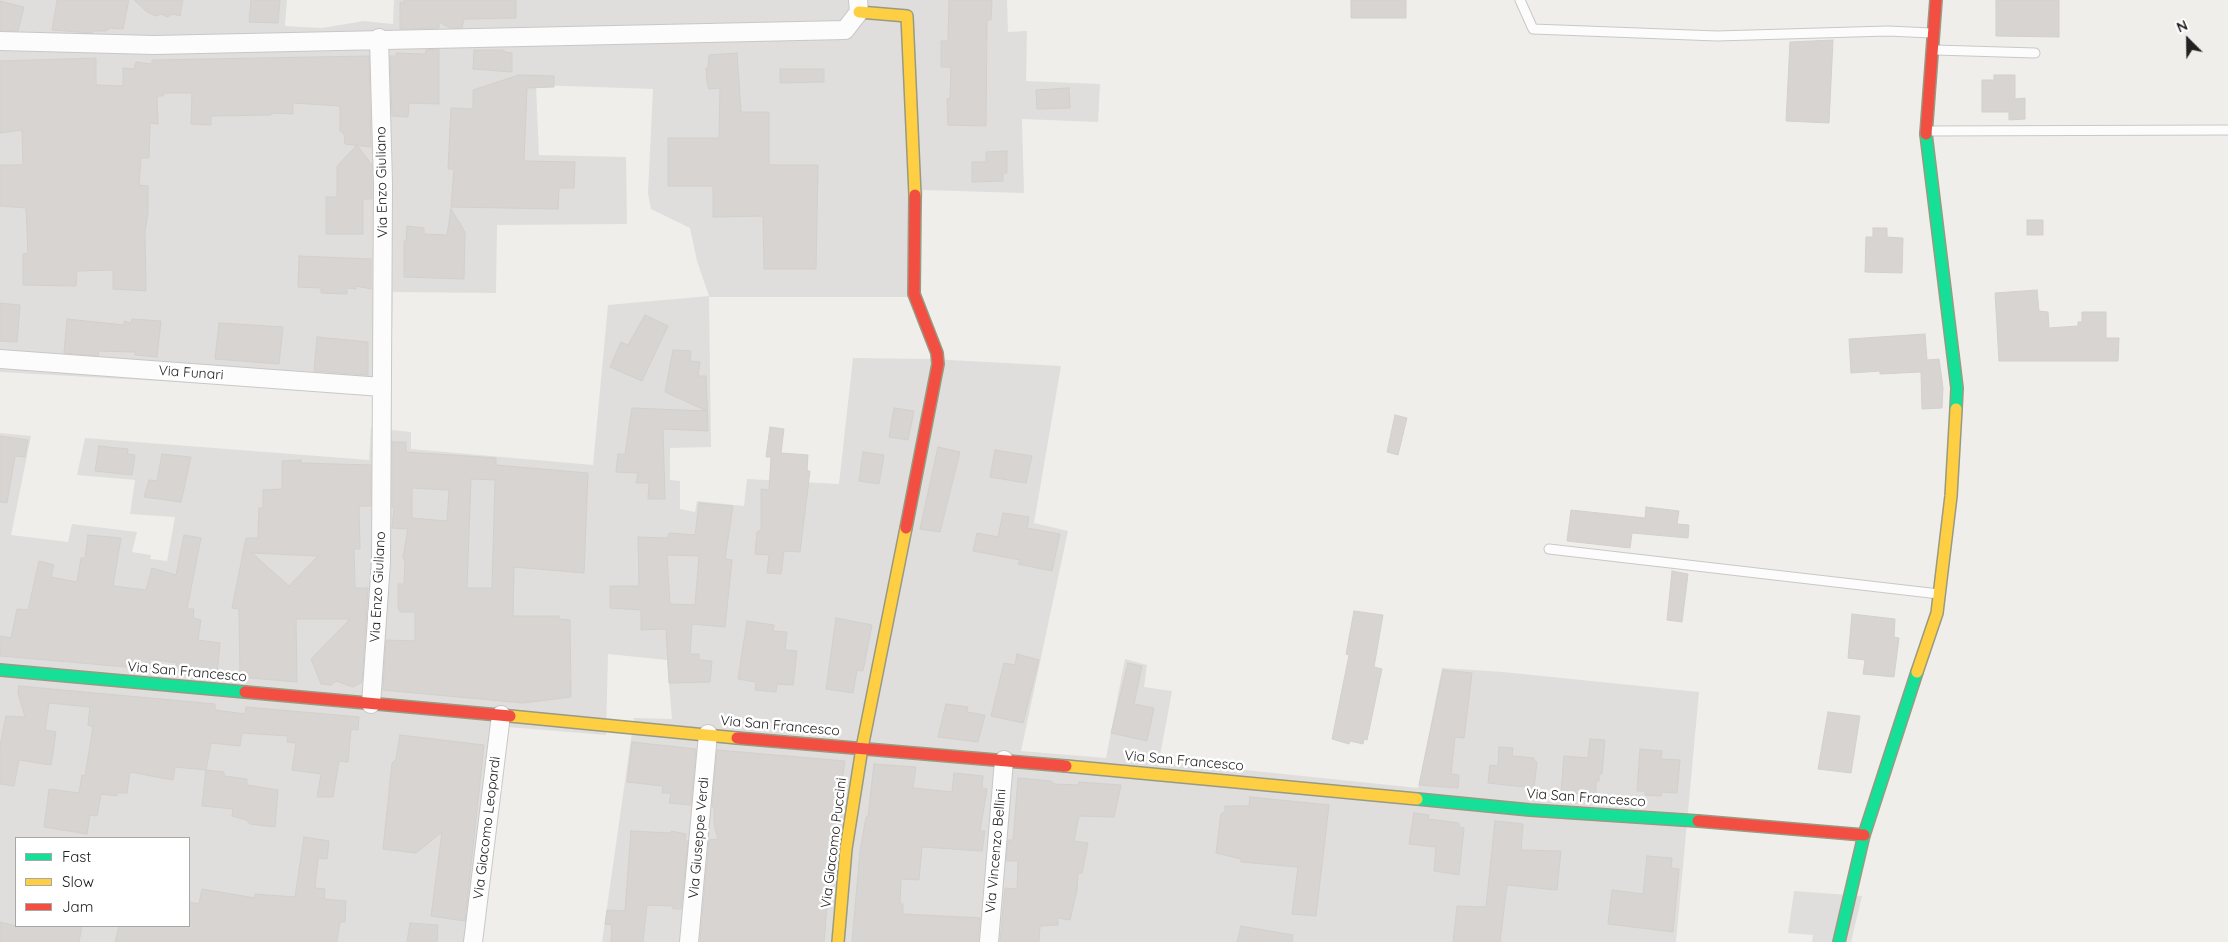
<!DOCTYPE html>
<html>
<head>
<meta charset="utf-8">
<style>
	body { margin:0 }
	#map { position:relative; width:2228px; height:942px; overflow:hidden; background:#f0eeeb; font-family:Quicksand,sans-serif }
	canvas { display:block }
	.legend { position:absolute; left:15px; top:837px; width:175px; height:90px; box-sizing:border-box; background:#fff; border:1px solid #a7a7a7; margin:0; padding:6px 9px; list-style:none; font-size:15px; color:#222 }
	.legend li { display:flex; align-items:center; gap:10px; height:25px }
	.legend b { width:25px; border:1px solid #a7a7a7 }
	.north { position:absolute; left:2163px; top:15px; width:50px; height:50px; -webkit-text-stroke:4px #fff; paint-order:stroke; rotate:337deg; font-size:14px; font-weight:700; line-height:20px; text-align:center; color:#222 }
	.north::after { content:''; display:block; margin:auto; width:18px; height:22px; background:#222; clip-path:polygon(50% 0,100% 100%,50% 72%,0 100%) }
</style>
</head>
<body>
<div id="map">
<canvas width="2228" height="942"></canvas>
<ul class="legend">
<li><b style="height:6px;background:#16e098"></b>Fast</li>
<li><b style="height:6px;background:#ffcf43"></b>Slow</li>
<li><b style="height:6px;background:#f24e42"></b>Jam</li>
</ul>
<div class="north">N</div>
</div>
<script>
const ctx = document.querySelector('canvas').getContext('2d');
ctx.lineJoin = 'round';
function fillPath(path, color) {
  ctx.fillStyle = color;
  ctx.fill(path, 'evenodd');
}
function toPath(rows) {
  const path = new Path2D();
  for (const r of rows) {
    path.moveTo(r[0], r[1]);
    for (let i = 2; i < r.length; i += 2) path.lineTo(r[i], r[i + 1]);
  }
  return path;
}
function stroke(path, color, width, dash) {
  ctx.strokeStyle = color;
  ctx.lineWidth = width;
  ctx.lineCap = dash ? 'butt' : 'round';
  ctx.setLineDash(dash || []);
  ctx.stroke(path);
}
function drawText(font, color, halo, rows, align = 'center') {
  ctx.font = font + ' Quicksand,sans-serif';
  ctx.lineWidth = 5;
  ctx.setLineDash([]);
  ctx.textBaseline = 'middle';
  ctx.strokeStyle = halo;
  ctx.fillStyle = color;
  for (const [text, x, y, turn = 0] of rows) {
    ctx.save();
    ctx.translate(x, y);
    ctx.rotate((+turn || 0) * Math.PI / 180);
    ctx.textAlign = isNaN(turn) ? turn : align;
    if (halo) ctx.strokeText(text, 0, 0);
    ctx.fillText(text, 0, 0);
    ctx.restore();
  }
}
const residential = toPath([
	[0,0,287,0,285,26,322,28,364,21,393,24,394,0,1007,0,1008,32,1027,31,1026,81,1100,84,1098,122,1022,119,1024,193,923,190,915,297,709,297,711,447,670,448,670,480,680,481,680,509,695,512,697,501,744,506,747,479,839,484,853,358,931,359,1061,366,1034,523,1068,531,1021,751,1106,758,1125,659,1147,665,1144,687,1172,691,1159,761,1418,788,1442,668,1503,672,1699,692,1676,942,602,942,634,718,672,719,667,660,608,654,606,735,508,727,482,942,0,942,0,433,31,436,11,535,68,542,72,524,137,532,132,552,151,555,150,559,167,561,175,517,130,514,135,480,77,475,85,438,369,460,371,428,411,432,411,449,593,465,608,305,709,296,697,261,690,228,651,209,648,193,653,89,536,85,539,155,626,157,627,224,497,225,496,293,393,292,391,389,373,393,0,372],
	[16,838,189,838,189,926,16,926],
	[1794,891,1862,896,1851,942,1812,942,1813,935,1788,933]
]);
const building = toPath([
	[57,0,129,0,123,29,110,28,106,31,93,31,92,33,52,30,57,0],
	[134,0,183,0,180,16,173,14,167,17,162,14,156,16,147,12,134,0],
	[251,0,280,0,278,23,249,22,251,0],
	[404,0,516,0,516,18,464,19,462,28,450,28,439,22,439,28,400,29,400,2,404,3,404,0],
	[949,0,992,0,991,20,987,20,986,126,948,125,947,99,950,98,951,67,941,67,941,41,948,41,949,0],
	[1351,0,1406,0,1406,18,1351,18,1351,0],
	[1996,0,2059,0,2059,37,1996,36,1996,0],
	[0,1,24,7,18,31,0,30,0,1],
	[1833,40,1829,123,1786,121,1790,42,1833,40],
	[439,49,439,104,409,103,408,117,392,116,390,56,396,56,396,53,425,54,426,50,439,49],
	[474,50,504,50,504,52,512,53,512,72,473,69,474,50],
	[737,53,741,112,769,112,769,165,818,165,816,269,764,269,763,216,713,217,713,186,668,186,668,138,719,138,720,88,709,89,707,82,706,68,708,68,709,55,737,53],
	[369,56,371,147,345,144,344,134,340,131,340,106,293,103,293,114,271,113,271,115,211,116,211,125,191,124,192,93,164,93,163,96,157,96,158,124,150,123,149,158,141,158,139,185,148,186,148,213,145,232,146,291,113,289,113,270,77,271,76,286,23,285,23,254,28,253,26,208,0,206,0,165,23,165,22,130,0,133,0,61,96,58,96,85,123,86,123,68,134,69,136,62,152,64,152,60,369,56],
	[780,69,824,69,824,82,780,83,780,69],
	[519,75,554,76,554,87,527,88,524,161,575,162,574,188,559,188,558,209,451,207,454,169,448,169,451,108,473,109,473,90,519,75],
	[1994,75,2015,75,2015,99,2025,98,2025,119,2009,120,2009,112,1982,112,1982,80,1994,80,1994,75],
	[1069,88,1070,108,1037,109,1036,90,1069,88],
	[357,145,372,165,372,199,363,199,363,234,326,234,326,197,337,197,337,166,357,145],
	[1007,151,1007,173,1003,173,1003,181,972,182,972,162,986,162,986,152,1007,151],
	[451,209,465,232,464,279,404,277,404,241,406,241,407,226,424,228,424,234,447,235,451,209],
	[2027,220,2043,220,2043,235,2027,235,2027,220],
	[1873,228,1887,228,1887,237,1903,238,1902,273,1865,272,1866,237,1873,237,1873,228],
	[299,256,371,259,371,289,356,286,356,289,347,288,347,294,321,293,321,288,298,287,299,256],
	[2037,290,2039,311,2048,312,2049,328,2078,326,2078,322,2082,322,2082,312,2106,312,2106,338,2119,338,2118,361,1999,361,1995,293,2037,290],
	[0,303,20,305,17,342,0,341,0,303],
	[645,315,668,326,642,381,610,367,621,342,628,345,645,315],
	[67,319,124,325,124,321,131,323,132,319,161,321,157,357,135,355,135,352,99,351,98,356,64,353,67,319],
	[219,323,283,327,279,364,215,359,219,323],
	[1925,334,1927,360,1939,359,1943,388,1942,408,1922,409,1921,372,1880,374,1880,371,1851,373,1849,339,1925,334],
	[317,337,368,342,368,375,314,371,317,337],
	[673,350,691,351,690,361,700,362,698,376,706,376,708,431,663,429,665,499,648,499,649,483,636,483,638,473,616,472,618,454,625,454,632,408,707,411,665,392,673,350],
	[894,408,914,411,908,440,889,437,894,408],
	[1395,415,1407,418,1398,455,1387,452,1395,415],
	[770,427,784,429,781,453,808,455,807,471,810,471,800,552,784,551,781,574,767,573,769,555,755,554,757,532,761,530,761,489,769,490,771,457,766,457,770,427],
	[0,436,28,440,25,457,15,456,7,503,0,502,0,436],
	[392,442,406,442,406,452,496,458,496,465,588,473,584,573,514,567,513,616,559,616,559,619,570,620,571,697,523,703,383,690,386,640,415,641,415,612,400,612,398,607,398,584,404,584,405,562,403,557,408,529,392,528,394,507,392,507,392,442],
	[471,479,495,480,492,588,467,588,471,479],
	[412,488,449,490,447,521,412,518,412,488],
	[99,446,128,449,127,454,135,455,132,475,95,471,99,446],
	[938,447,960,452,940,532,920,529,938,447],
	[995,450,1032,456,1026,483,990,477,995,450],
	[863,452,884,455,879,484,859,481,863,452],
	[162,454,191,457,181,502,144,497,149,480,157,481,162,454],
	[301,460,301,463,371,465,371,506,359,506,360,549,354,549,355,588,368,588,362,682,353,687,336,681,331,685,321,684,311,659,350,619,296,619,297,682,240,677,239,609,232,608,246,538,258,538,259,508,263,508,263,490,282,489,282,461,301,460],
	[252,553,318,556,289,586,252,553],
	[699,503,733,506,725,559,732,560,725,627,692,624,690,654,699,654,699,660,712,661,710,682,669,683,666,629,641,630,641,610,610,608,610,586,639,586,638,537,668,538,669,533,695,535,699,503],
	[667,555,699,556,695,605,670,604,667,555],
	[1646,507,1679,511,1677,524,1689,525,1688,538,1632,533,1630,548,1567,541,1571,510,1645,518,1646,507],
	[1003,513,1029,517,1027,528,1060,534,1052,571,1018,564,1020,560,973,551,977,533,998,537,1003,513],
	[88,535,121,538,113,586,146,590,152,568,176,575,184,535,201,538,187,609,194,609,193,618,201,620,198,640,220,643,217,675,175,671,177,663,150,659,149,669,0,656,0,636,11,638,17,609,28,610,39,561,54,565,51,577,77,582,81,558,85,558,88,535],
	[1672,571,1688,574,1682,622,1667,620,1672,571],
	[1354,611,1383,615,1374,667,1382,669,1367,740,1364,739,1363,744,1350,741,1349,744,1332,739,1349,655,1346,654,1354,611],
	[1852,614,1895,619,1894,637,1899,638,1894,677,1863,674,1865,660,1848,658,1852,614],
	[836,618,872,625,863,671,857,670,853,693,826,689,836,618],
	[747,621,774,625,773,631,787,632,785,650,797,651,793,685,777,684,776,692,755,690,756,682,738,679,747,621],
	[1017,654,1039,660,1023,723,991,716,1004,663,1015,665,1017,654],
	[1128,663,1142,666,1134,704,1154,708,1147,741,1111,733,1128,663],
	[1443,670,1472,673,1464,738,1455,737,1451,774,1459,775,1458,788,1419,785,1443,670],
	[19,686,215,704,215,710,245,714,246,707,359,717,358,730,351,729,348,762,339,761,333,797,317,797,321,774,292,770,296,743,287,742,288,736,242,733,240,746,211,743,206,770,175,767,173,780,130,772,127,793,117,793,117,796,101,794,97,816,90,815,87,834,44,827,49,789,79,793,82,775,85,776,93,727,88,725,90,707,49,703,45,730,56,732,51,765,19,760,14,786,0,784,0,746,6,716,25,717,18,693,19,686],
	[946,704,968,707,967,712,985,715,978,742,938,737,946,704],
	[1828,712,1860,716,1851,773,1818,769,1828,712],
	[400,735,484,745,465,921,431,916,442,832,416,853,383,849,392,763,396,759,400,735],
	[1590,739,1605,740,1602,774,1599,774,1599,781,1596,781,1596,795,1561,792,1564,756,1588,758,1590,739],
	[632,742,696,749,691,805,669,803,671,793,662,793,663,786,627,782,632,742],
	[1499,747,1513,748,1512,756,1534,758,1534,761,1537,762,1534,788,1488,783,1490,765,1498,766,1499,747],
	[1640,749,1662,751,1661,759,1680,760,1677,793,1662,792,1661,796,1645,795,1645,791,1637,791,1640,749],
	[717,750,845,761,832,847,824,942,700,942,709,840,718,839,714,824,714,807,712,807,717,750],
	[874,764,916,767,913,788,952,792,954,773,983,776,982,788,987,789,980,831,985,831,982,851,922,847,919,880,901,879,900,904,903,904,903,914,980,918,978,942,852,942,860,851,866,817,868,817,874,764],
	[206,770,224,772,224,776,247,779,247,785,278,790,275,827,250,824,246,820,232,816,233,809,202,806,206,770],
	[1018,778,1051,781,1054,784,1078,785,1079,782,1121,785,1114,817,1079,816,1074,841,1088,843,1082,873,1078,873,1077,890,1070,920,1058,918,1058,925,1040,926,1039,942,1000,942,1005,888,1017,889,1018,861,1006,861,1008,840,1013,840,1018,778],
	[1250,797,1329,805,1316,916,1292,914,1298,867,1241,862,1241,859,1216,853,1221,814,1225,811,1225,806,1249,806,1250,797],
	[1414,813,1429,815,1428,819,1459,823,1459,827,1464,828,1459,875,1434,871,1436,847,1409,844,1414,813],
	[1495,821,1523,824,1521,850,1561,851,1557,890,1507,885,1500,942,1453,942,1457,906,1486,907,1495,821],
	[631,831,671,833,671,831,686,834,685,841,688,841,681,909,673,909,673,906,647,905,643,942,611,942,612,925,605,924,607,910,625,911,631,831],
	[304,837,329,841,327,859,318,858,315,888,325,889,324,899,346,901,345,922,340,922,337,942,115,942,119,926,189,926,189,902,199,904,202,889,255,898,255,894,295,897,304,837],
	[1647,856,1672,858,1671,868,1679,869,1673,932,1608,924,1612,890,1643,894,1647,856],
	[0,922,16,926,82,926,79,942,0,942,0,922],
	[410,923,438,925,437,942,407,942,410,923],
	[1241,926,1293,935,1292,942,1237,942,1241,926]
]);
const lane = toPath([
	[1520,0,1533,29,1717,36,1888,31,1931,33],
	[1935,50,2035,53],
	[1928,131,2228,130],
	[1549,549,1939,594]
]);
const street = toPath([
	[0,41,154,45,845,30,859,12,858,0],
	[0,359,382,387],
	[371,704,381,562,383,184,379,38],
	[473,942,501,715],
	[689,942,708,734],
	[989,942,1004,760]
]);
const fast = toPath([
	[1926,134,1957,388,1956,409],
	[0,670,245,692],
	[1417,799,1530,810,1698,821],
	[1839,942,1864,835,1917,672]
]);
const slow = toPath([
	[859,12,907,16,915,195],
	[1917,672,1937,613,1951,496,1956,409],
	[510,716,737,738],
	[1066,766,1417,799],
	[838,942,846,849,862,748,906,528]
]);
const jam = toPath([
	[1926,134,1936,0],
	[906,528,938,364,937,353,914,294,915,195],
	[245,692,510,716],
	[737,738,1066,766],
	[1698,821,1864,835]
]);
const streetNames = [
	["Via Enzo Giuliano",382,182,-91],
	["Via Funari",191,373,4],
	["Via Enzo Giuliano",378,587,-87],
	["Via San Francesco",187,672,5],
	["Via San Francesco",780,726,5],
	["Via San Francesco",1184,761,5],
	["Via San Francesco",1586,798,4],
	["Via Giacomo Leopardi",487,828,-83],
	["Via Giuseppe Verdi",699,838,-85],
	["Via Giacomo Puccini",834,843,-83],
	["Via Vincenzo Bellini",996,851,-85]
];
fillPath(residential, '#dfdedc');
fillPath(building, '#d7d4d2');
stroke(building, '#d3d0cc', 1);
stroke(lane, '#c9c8c7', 11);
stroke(street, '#c9c8c7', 20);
stroke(fast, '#999a82', 14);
stroke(slow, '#999a82', 14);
stroke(jam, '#999a82', 14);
stroke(lane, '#fdfcfc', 9);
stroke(street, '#fdfcfc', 18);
stroke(fast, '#16e098', 11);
stroke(slow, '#ffcf43', 11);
stroke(jam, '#f24e42', 11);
drawText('14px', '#222', '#fff', streetNames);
</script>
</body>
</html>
